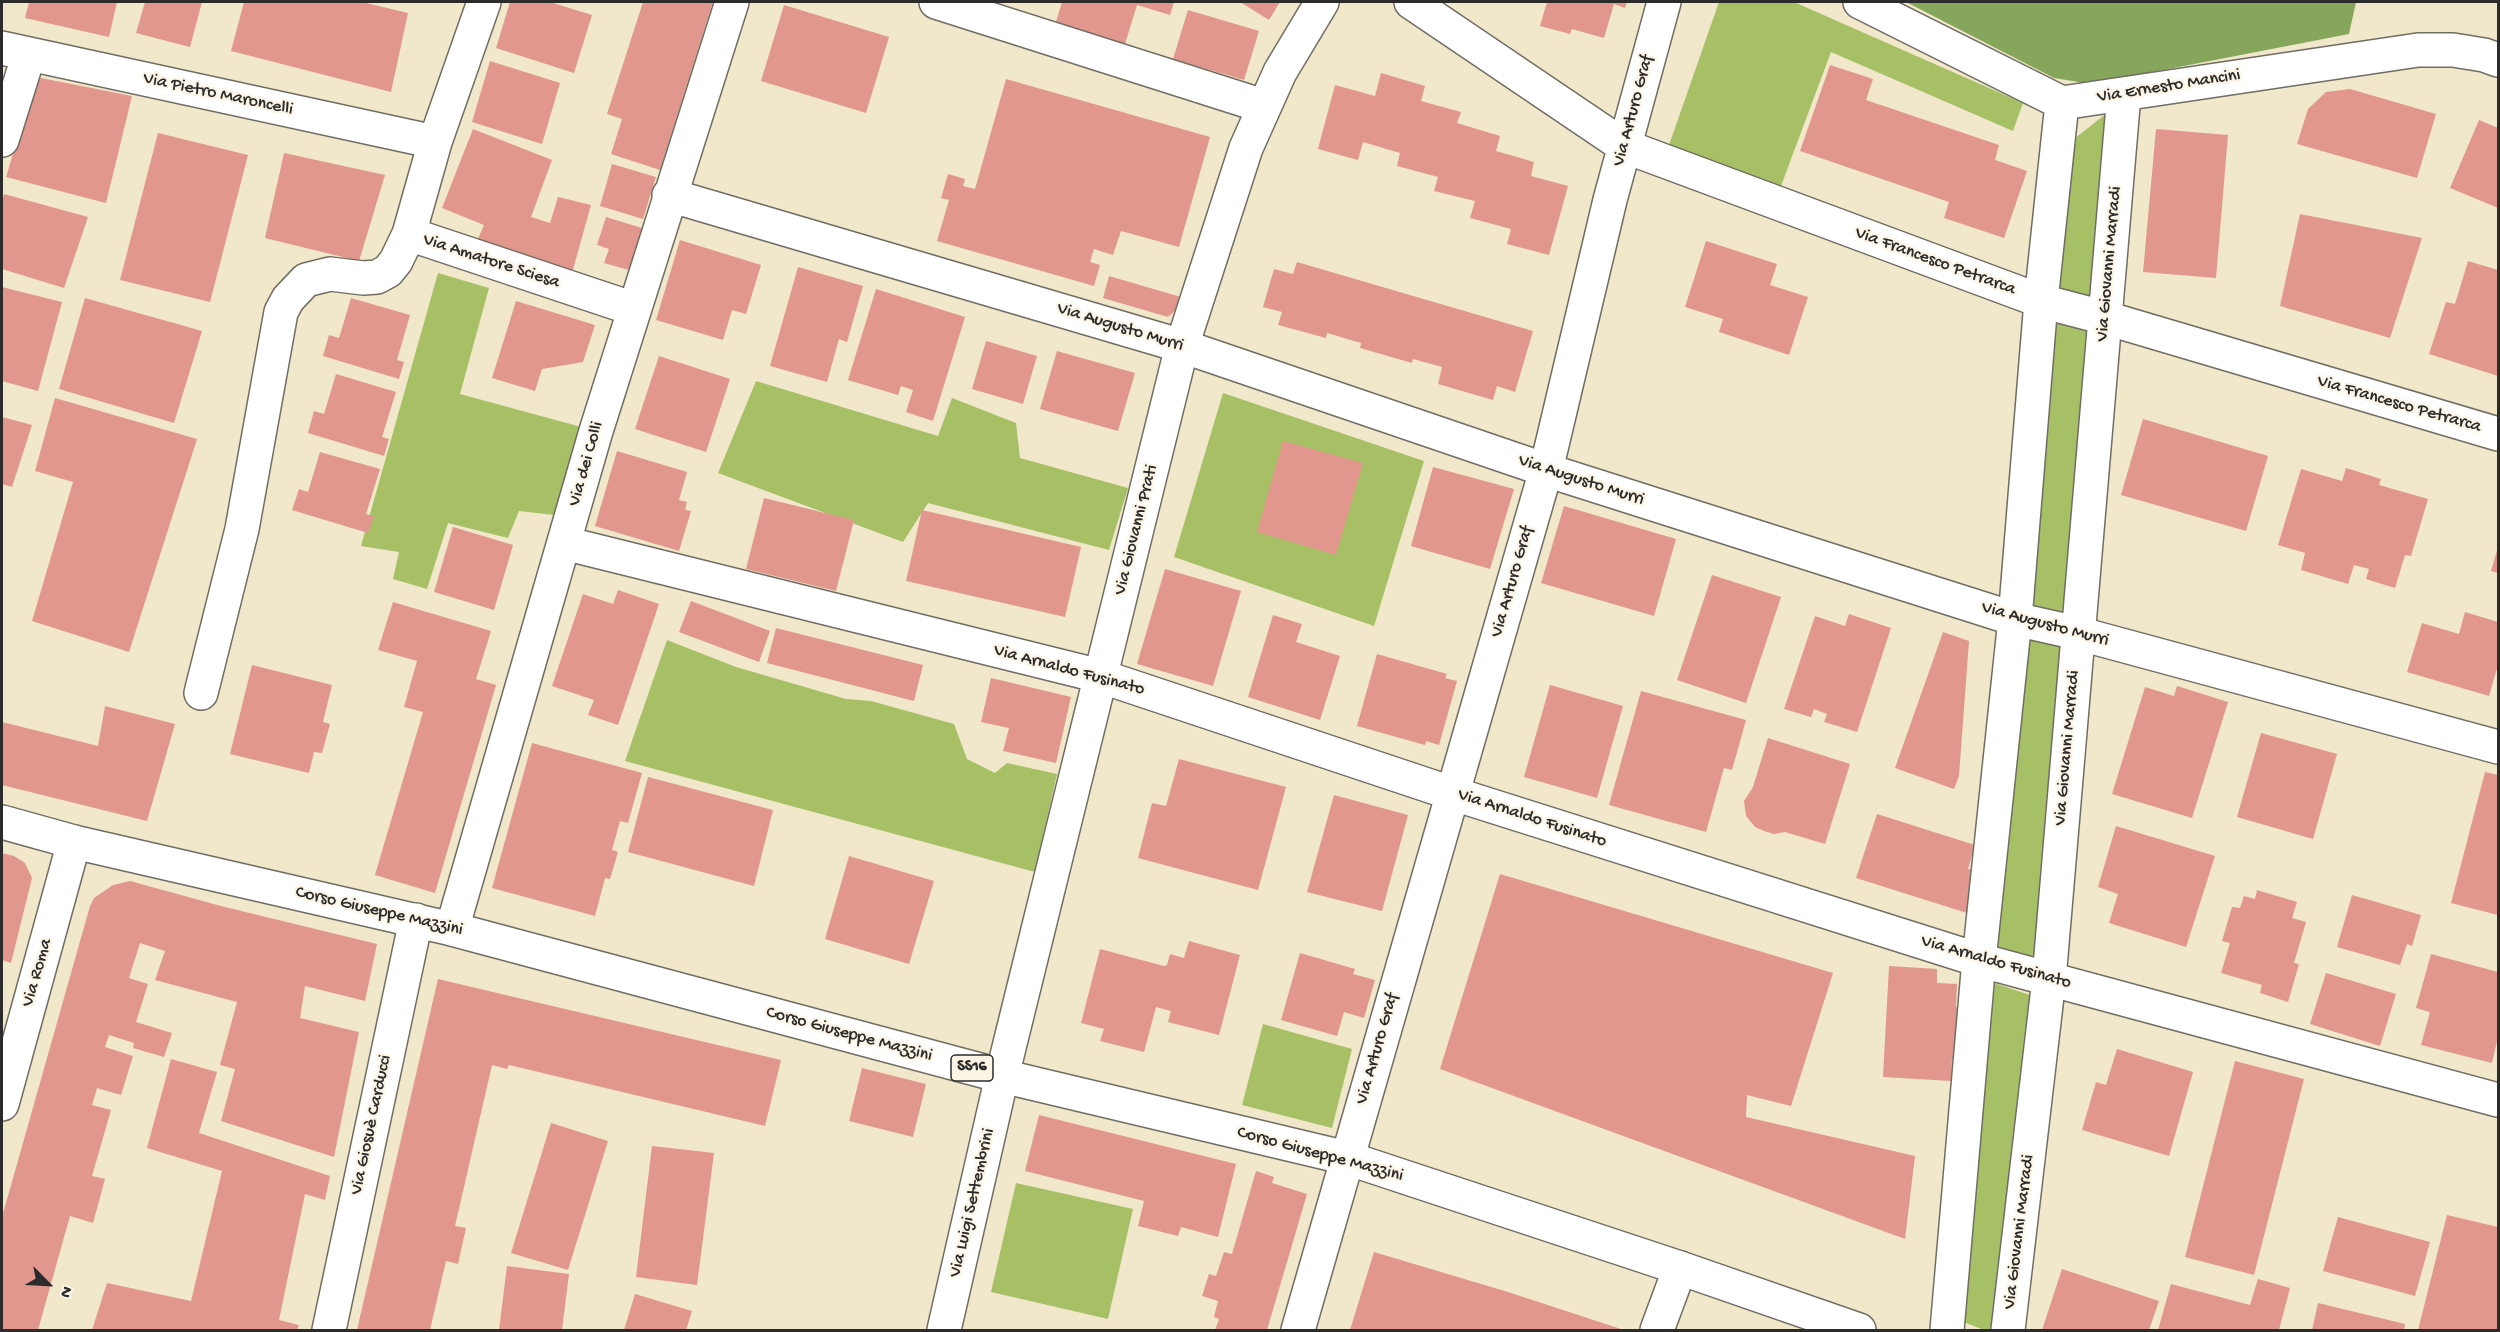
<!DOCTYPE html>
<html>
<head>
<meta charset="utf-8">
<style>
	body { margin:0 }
	#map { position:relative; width:2500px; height:1332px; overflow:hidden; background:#f1e7cb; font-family:"Gochi Hand",sans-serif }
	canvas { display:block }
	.frame { position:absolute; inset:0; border:3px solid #2b2b2b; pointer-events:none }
	.north { position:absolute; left:18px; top:1254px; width:60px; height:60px; -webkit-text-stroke:4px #fcf5e5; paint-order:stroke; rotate:114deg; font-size:16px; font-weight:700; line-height:24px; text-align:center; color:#2b2b2b }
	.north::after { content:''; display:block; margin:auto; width:21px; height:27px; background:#2b2b2b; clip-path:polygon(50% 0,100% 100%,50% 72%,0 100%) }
</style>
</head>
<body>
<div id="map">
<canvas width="2500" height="1332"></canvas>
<div class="frame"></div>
<div class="north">N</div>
</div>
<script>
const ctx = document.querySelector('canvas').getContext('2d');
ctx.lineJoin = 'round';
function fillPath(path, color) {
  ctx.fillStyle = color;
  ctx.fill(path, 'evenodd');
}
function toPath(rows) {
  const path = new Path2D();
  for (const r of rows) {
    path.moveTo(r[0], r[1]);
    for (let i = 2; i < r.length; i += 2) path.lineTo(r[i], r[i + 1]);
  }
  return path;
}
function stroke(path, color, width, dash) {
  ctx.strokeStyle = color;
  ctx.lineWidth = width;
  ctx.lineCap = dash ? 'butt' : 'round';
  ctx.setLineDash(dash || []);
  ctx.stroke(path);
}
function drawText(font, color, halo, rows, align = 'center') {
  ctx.font = font + ' "Gochi Hand",sans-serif';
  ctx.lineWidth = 4.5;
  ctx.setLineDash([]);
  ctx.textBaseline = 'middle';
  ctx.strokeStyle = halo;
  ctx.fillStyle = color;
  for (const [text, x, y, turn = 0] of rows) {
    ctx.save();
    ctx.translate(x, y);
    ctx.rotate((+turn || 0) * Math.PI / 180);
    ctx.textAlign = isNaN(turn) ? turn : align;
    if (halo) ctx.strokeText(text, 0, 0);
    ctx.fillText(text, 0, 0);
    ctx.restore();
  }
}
const green = toPath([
	[1719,2,1794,2,2023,103,2013,131,1831,52,1781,186,1668,148],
	[2107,113,2095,301,2058,291,2074,139],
	[438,273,489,288,460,394,596,431,572,517,519,511,508,538,448,523,427,589,393,579,399,552,361,546],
	[2054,320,2094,331,2066,620,2025,609],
	[756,381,938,436,952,398,1016,423,1020,458,1128,488,1109,550,928,503,903,542,718,473],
	[1223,393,1424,461,1374,626,1174,557],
	[2026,637,2063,647,2037,959,1993,949],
	[667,640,736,667,846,699,871,701,954,724,967,759,995,773,1007,763,1057,774,1035,872,625,761],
	[1991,982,2030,995,1994,1330,1984,1330,1956,1319],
	[1263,1024,1352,1049,1332,1128,1242,1105],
	[1016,1183,1133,1209,1108,1319,991,1292]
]);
const forest = toPath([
	[1906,2,2356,2,2349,34,2091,84,2054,78]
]);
const building = toPath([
	[29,2,117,2,109,37,25,18],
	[145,2,202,2,190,47,136,33],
	[244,2,362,2,408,13,391,92,231,51],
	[510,2,550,2,592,15,574,73,496,48],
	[643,2,713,2,660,170,611,154,622,119,607,114],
	[1062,2,1174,2,1170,15,1137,5,1124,47,1055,25],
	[1240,2,1280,2,1269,20],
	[1547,2,1627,2,1625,8,1614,4,1604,38,1572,29,1570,34,1540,26],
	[784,5,889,37,866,113,761,81],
	[1188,10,1259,31,1244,80,1173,59],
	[490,61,560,83,542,144,472,122],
	[1830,65,1873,79,1866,100,1999,145,1995,160,2027,171,2004,238,1944,218,1949,202,1800,151],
	[1381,73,1425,86,1421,101,1461,112,1457,123,1500,136,1496,151,1534,162,1531,176,1568,186,1549,255,1507,244,1511,229,1470,218,1475,201,1434,191,1438,177,1397,166,1400,153,1363,142,1358,160,1318,149,1335,85,1375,96],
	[36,77,132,96,106,203,6,177],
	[1006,79,1210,137,1179,247,1121,231,1113,255,1094,249,1090,262,1100,265,1094,286,937,241,949,200,941,198,948,174,965,179,963,186,975,189],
	[2350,89,2436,114,2417,178,2297,144,2308,109,2326,92],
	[2479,120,2498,128,2498,208,2450,188],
	[473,129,552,160,531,217,550,223,558,197,591,205,572,273,477,241,484,225,442,208],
	[2156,129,2228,135,2216,278,2143,272],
	[158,133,248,155,210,302,120,280],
	[284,153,385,175,359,261,265,238],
	[612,164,656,177,643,219,600,206],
	[4,194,88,217,64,288,2,269,2,202],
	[2300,214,2422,238,2390,338,2280,306],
	[606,217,642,228,629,270,604,263,609,249,597,245],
	[680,240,761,265,746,314,732,310,723,340,656,320],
	[1706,241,1777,264,1770,285,1808,297,1789,355,1719,332,1723,319,1685,307],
	[2468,261,2498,270,2498,376,2429,354,2446,302,2455,304],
	[1297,262,1533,331,1515,392,1497,386,1493,400,1438,384,1442,367,1413,359,1412,363,1360,348,1361,343,1327,333,1326,338,1278,325,1282,312,1263,307,1274,269,1293,274],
	[798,267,863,286,847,342,839,339,827,382,770,366],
	[1109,276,1181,297,1177,309,1168,317,1103,298],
	[2,287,62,302,38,391,2,381],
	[876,289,965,317,933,421,906,412,913,390,901,386,898,395,848,380],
	[85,298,202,331,174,423,59,389],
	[351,298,410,315,397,360,404,362,399,379,323,356,329,335,339,338],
	[516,301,595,325,583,362,542,369,535,391,492,378],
	[986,341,1037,356,1023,404,972,389],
	[1057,351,1135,373,1118,431,1040,409],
	[659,356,730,379,706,452,635,429],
	[336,374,396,392,382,437,389,439,384,456,308,433,314,411,324,414],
	[55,398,197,439,129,652,32,621,73,482,35,471],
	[2,417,32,425,12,487,2,484],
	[2143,419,2268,456,2246,531,2121,495],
	[1283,441,1363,463,1336,555,1257,532],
	[617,451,687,472,679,500,687,502,685,510,691,511,679,551,595,526],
	[320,452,380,469,366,514,374,516,368,533,292,510,299,489,308,492],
	[1433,467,1514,489,1490,569,1411,546],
	[2346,468,2381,479,2379,485,2428,499,2411,556,2405,555,2395,588,2366,579,2369,569,2354,565,2348,584,2301,570,2305,553,2278,545,2301,469,2342,481],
	[764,498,854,520,836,591,746,569],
	[1564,506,1676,539,1654,616,1541,583],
	[922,510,1081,547,1065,617,906,581],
	[453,527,513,545,494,610,434,592],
	[2498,547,2498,573,2491,571],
	[1165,569,1241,591,1213,686,1137,664],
	[1712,575,1781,597,1746,703,1677,680],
	[618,590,659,604,618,725,588,715,594,700,552,686,583,594,613,604],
	[691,601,770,631,759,662,679,632],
	[393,602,491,631,476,679,496,685,435,893,375,875,423,712,404,707,417,661,378,650],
	[2465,612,2498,622,2498,665,2489,696,2407,672,2422,623,2459,634],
	[1849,614,1891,628,1857,732,1824,722,1827,714,1814,709,1811,717,1784,709,1815,616,1845,626],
	[1273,615,1302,624,1296,642,1340,656,1320,720,1248,697],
	[776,628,923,665,914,701,767,663],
	[1943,632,1969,641,1959,776,1954,789,1895,768],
	[1377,654,1447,674,1445,678,1457,681,1439,745,1426,741,1425,745,1357,726],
	[252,665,332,685,323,722,330,724,322,753,314,752,309,773,230,754],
	[991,678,1071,697,1056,763,1003,751,1009,728,981,722],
	[1550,685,1623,706,1597,798,1524,777],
	[2177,686,2228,702,2192,818,2112,794,2145,687,2174,696],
	[1641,691,1746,720,1732,770,1724,768,1706,832,1609,805],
	[105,706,175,724,147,821,2,785,2,722,98,746],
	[2261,733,2337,754,2313,839,2237,817],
	[1768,738,1850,764,1825,844,1785,832,1774,834,1764,831,1755,827,1746,816,1744,801,1753,787],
	[532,743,642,773,628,823,620,821,612,850,618,852,610,879,605,878,595,916,492,888],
	[1179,759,1286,787,1258,890,1138,858,1152,803,1166,806],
	[2485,772,2498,775,2498,915,2451,903],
	[648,777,773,810,754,886,628,852],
	[1334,795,1408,815,1382,911,1307,892],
	[1877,814,1975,845,1968,869,1980,872,1967,913,1856,878],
	[2116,826,2215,856,2186,947,2109,923,2118,894,2098,887],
	[2,853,14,856,25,863,32,878,11,963,2,960],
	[849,856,934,881,909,964,825,939],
	[1500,874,1833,973,1791,1106,1747,1095,1746,1117,1915,1156,1905,1239,1440,1069],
	[130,881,221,906,377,944,365,1001,305,986,300,1018,359,1032,334,1157,221,1121,235,1069,220,1065,237,1002,155,980,165,951,140,943,129,978,148,984,136,1022,172,1033,164,1057,133,1048,134,1043,109,1035,105,1047,133,1056,121,1095,97,1088,92,1105,111,1110,92,1176,105,1179,93,1223,70,1216,38,1330,2,1330,2,1217,90,906,94,898,113,885],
	[2257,890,2297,902,2292,918,2306,922,2294,963,2299,964,2288,1002,2260,993,2262,985,2221,973,2230,943,2222,941,2232,907,2240,908,2244,896,2255,899],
	[2352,895,2421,915,2412,946,2407,944,2400,965,2337,947],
	[1189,941,1240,955,1219,1035,1168,1022,1171,1011,1156,1007,1144,1052,1100,1041,1104,1029,1081,1023,1100,949,1164,966,1167,965,1170,954,1184,958],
	[1300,953,1355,969,1353,974,1375,980,1364,1018,1344,1012,1337,1036,1281,1020],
	[2431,954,2498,972,2498,1037,2492,1063,2421,1045,2430,1012,2416,1008],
	[1889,966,1937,969,1937,983,1957,984,1956,1007,1964,1007,1961,1059,1952,1059,1951,1081,1883,1077],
	[2326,973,2396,994,2380,1046,2310,1024],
	[438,979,781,1060,765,1126,509,1065,507,1069,492,1065,455,1226,466,1228,458,1264,446,1261,430,1330,357,1330],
	[2117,1049,2193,1072,2169,1156,2082,1130,2096,1082,2106,1085],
	[171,1059,217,1072,199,1133,330,1176,325,1200,305,1194,279,1320,299,1325,297,1330,92,1330,107,1283,191,1301,222,1171,147,1148],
	[2235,1061,2304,1079,2254,1275,2185,1257],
	[862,1068,926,1084,913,1137,849,1121],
	[1039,1115,1236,1164,1218,1237,1181,1227,1178,1236,1138,1226,1144,1201,1025,1171],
	[551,1123,608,1141,568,1270,511,1253],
	[652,1146,714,1153,697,1285,636,1277],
	[1256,1171,1274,1177,1272,1183,1307,1194,1267,1330,1215,1330,1219,1319,1214,1317,1218,1301,1202,1296,1209,1274,1216,1276,1224,1252,1232,1254],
	[2447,1215,2498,1227,2498,1330,2418,1330],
	[2338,1217,2430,1242,2415,1296,2323,1271],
	[1374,1252,1508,1292,1624,1330,1350,1330],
	[507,1266,569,1274,562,1330,499,1330],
	[2062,1269,2159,1301,2149,1330,2042,1330],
	[2258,1279,2290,1288,2279,1330,2158,1330,2171,1284,2250,1305],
	[635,1294,692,1311,686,1330,624,1330],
	[2318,1303,2405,1324,2404,1330,2312,1330]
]);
const minor = toPath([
	[936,2,1263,106],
	[1411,2,1624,146,2041,301,2106,318,2498,434],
	[1860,2,2062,103,2418,50,2453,50,2484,55,2498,60],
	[2,48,435,142],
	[2,140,29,54],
	[669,195,1182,346,1546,470,2015,619,2077,633,2498,747],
	[409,234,634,309],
	[564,543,1100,676,1451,793,1979,960,2498,1100],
	[201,693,242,529,281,312,288,299,306,280,330,274,363,278,377,277,388,271,396,261,409,234,435,142,484,2],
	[452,929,596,431,732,2],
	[2,1104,74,842],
	[329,1330,416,920],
	[944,1330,1002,1076,1182,346,1246,148,1280,72,1322,2],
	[1298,1330,1546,470,1610,200,1664,2],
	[1657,1330,1680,1268],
	[1947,1330,1979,960,2015,619,2041,301,2062,103],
	[2008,1330,2049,979,2124,94]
]);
const major = toPath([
	[2,822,74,842,452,929,1002,1076,1347,1158,1680,1268,1859,1330]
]);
const shields = [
	[972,1068,42]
];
const shieldNames = [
	["SS16",972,1068]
];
const streetNames = [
	["Via Ernesto Mancini",2169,87,-9],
	["Via Pietro Maroncelli",218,95,12],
	["Via Arturo Graf",1634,111,-75],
	["Via Amatore Sciesa",491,262,18],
	["Via Francesco Petrarca",1935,262,20],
	["Via Giovanni Marradi",2110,264,-85],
	["Via Augusto Murri",1120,328,17],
	["Via Francesco Petrarca",2399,405,16],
	["Via dei Colli",587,464,-74],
	["Via Augusto Murri",1581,481,18],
	["Via Giovanni Prati",1137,530,-76],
	["Via Arturo Graf",1513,582,-74],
	["Via Augusto Murri",2045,625,15],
	["Via Arnaldo Fusinato",1069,671,15],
	["Via Giovanni Marradi",2068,748,-85],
	["Via Arnaldo Fusinato",1532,819,18],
	["Corso Giuseppe Mazzini",379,912,13],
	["Via Arnaldo Fusinato",1996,963,16],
	["Via Roma",38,973,-74],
	["Corso Giuseppe Mazzini",849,1035,15],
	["Via Arturo Graf",1378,1049,-74],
	["Via Giosuè Carducci",372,1125,-78],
	["Corso Giuseppe Mazzini",1320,1155,15],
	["Via Luigi Settembrini",973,1203,-77],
	["Via Giovanni Marradi",2020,1232,-83]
];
fillPath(green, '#a7c066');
fillPath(forest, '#85a65b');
fillPath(building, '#e2978e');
stroke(minor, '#706d63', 36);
stroke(major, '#706d63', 36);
stroke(minor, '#fff', 33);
stroke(major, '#fff', 33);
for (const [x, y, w] of shields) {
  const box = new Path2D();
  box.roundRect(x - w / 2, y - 13, w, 26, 4.5);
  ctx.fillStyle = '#fcf5e5';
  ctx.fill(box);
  stroke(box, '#2b2b2b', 1.5);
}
drawText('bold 16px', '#2b2b2b', null, shieldNames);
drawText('18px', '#2b2b2b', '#fcf5e5', streetNames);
</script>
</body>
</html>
